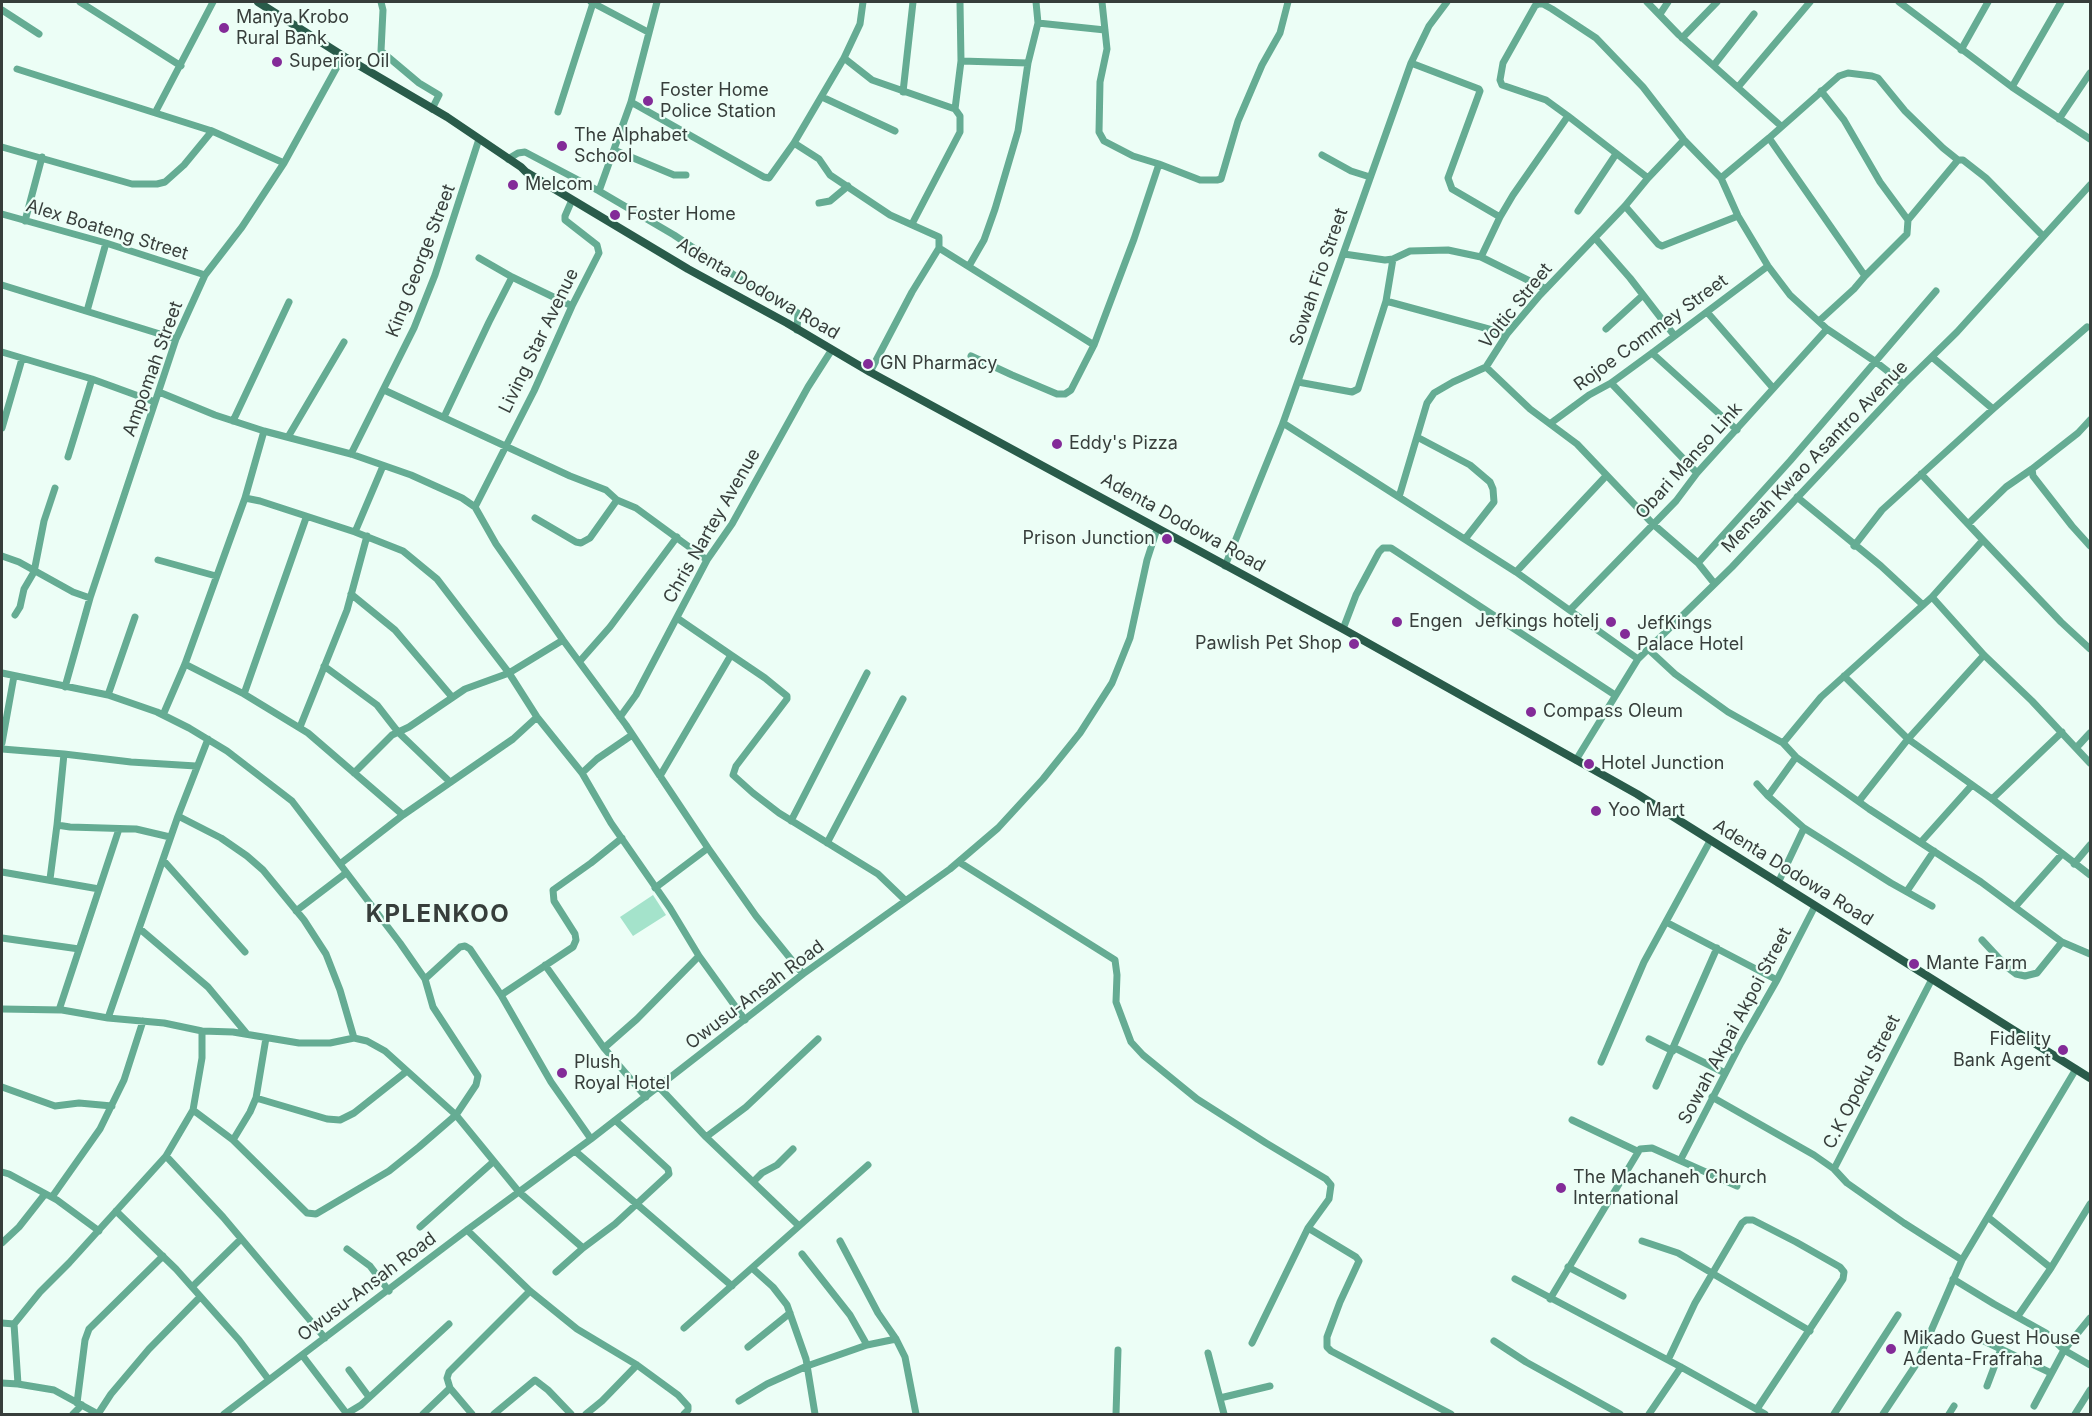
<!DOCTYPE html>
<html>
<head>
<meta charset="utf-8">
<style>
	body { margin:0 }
	#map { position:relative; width:2092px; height:1416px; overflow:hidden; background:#ecfef6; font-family:Inter,sans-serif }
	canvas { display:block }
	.frame { position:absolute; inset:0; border:3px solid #373e3b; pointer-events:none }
</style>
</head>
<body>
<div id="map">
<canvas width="2092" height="1416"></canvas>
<div class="frame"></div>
</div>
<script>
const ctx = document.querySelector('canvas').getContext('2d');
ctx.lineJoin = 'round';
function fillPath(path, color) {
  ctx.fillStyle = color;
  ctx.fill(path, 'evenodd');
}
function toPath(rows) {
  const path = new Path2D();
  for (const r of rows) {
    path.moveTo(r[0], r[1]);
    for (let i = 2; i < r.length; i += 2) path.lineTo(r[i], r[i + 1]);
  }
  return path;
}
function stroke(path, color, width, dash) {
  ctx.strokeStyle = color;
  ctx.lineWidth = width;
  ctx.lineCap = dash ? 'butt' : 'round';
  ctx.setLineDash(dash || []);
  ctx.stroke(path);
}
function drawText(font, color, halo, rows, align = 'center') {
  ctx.font = font + ' Inter,sans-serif';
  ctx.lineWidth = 4.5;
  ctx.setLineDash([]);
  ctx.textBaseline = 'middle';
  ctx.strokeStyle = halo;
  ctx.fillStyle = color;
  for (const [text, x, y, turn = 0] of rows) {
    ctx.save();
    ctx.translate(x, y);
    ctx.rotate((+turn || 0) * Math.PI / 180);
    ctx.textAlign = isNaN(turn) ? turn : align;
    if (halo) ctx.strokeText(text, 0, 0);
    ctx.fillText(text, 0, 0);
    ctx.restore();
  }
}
const green = toPath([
	[653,895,666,915,633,936,620,917]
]);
const minor = toPath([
	[80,2,181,66],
	[381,2,383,10,381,51,419,83,439,95,432,109],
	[591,2,648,32],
	[657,2,631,102,599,191,674,235,746,283,798,313,797,330],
	[960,2,961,61],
	[1647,2,1679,35,1781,126],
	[1899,2,2012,87,2090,139],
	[2,10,39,34],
	[1660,14,1668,2],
	[1038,23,1105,30],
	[1682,38,1717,2],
	[1961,50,1988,2],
	[844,58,872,80,955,109,960,116,960,132,912,224],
	[1411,63,1479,89,1480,91,1448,178,1452,189,1500,217],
	[1714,65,1754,14],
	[17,69,212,131,284,163],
	[1738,87,1810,2],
	[2012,87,2061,2],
	[1821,91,1844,120,1880,182,1908,220],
	[903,92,913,2],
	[822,97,895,131],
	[631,102,764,177,769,178,794,143,844,58,860,24,863,2],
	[955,109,961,61,1028,63],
	[156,111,213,2],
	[558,112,593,3],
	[1568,116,1546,100,1502,85,1500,80,1503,63,1535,6,1538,4,1543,4,1552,9,1596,38,1643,87,1684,140,1721,178,1738,216,1768,266,1790,295,1827,329,1876,362,1904,384],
	[2059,119,2090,73],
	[1769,138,1865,276,1854,289,1819,321],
	[794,143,819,159,830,175,890,215,939,237,939,248],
	[2,147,132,184,157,184,165,182,184,165,212,131],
	[614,150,674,175,686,175],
	[1322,155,1351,171,1370,177],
	[508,159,518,153,525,152,599,191],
	[1159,164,1200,180,1217,180,1221,179,1238,121,1262,65,1280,33,1288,2],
	[1721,178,1769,138,1839,76,1848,73,1872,76,1878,78,1905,111,1943,148,1958,160],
	[819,203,830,201,848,186],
	[1625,206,1658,244,1662,246,1738,216],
	[1578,211,1616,154],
	[2,214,106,243,205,275],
	[25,221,42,157],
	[1595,238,1630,278,1674,335],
	[1344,254,1385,260,1393,259,1410,251,1448,250,1481,257],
	[479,258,512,277,572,306],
	[969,266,984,240,995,209,1018,131,1028,63,1038,23,1036,2],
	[1865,276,1907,234,1908,220,1958,160,1963,160,1986,178,2043,236],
	[2,285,176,339],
	[1546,289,1481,257,1500,217,1513,195,1568,116,1648,178],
	[1386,301,1507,334],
	[87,311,106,243],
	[1707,312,1773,388],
	[1606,329,1643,295],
	[2,352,92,379,155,402],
	[1652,353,1737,430],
	[971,356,1012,375,1057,394,1065,394,1071,390,1094,345,1134,239,1159,164,1133,156,1104,141,1099,132,1100,82,1107,49,1102,2],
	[1932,357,1993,409],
	[1486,367,1530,409,1577,444,1653,524,1698,563,1714,583],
	[870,372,912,292,939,248,1094,345],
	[1298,382,1352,392,1358,389,1386,301,1393,259],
	[1611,383,1697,473],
	[384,390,570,476,606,490,617,500,636,508,707,560],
	[159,392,215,415,264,431,351,454,411,475,462,498,475,507,496,544,563,640,626,725,708,848,655,888],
	[444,417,489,322,512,277],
	[2090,420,2078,433,2032,469,2033,476,2072,526,2090,546],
	[233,421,289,302],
	[1283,423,1516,572,1638,659],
	[1551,423,1589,395,1611,383,1652,353,1768,266],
	[2,428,22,359],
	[288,437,344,342],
	[1417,437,1470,465,1490,482,1493,489,1494,502,1465,539],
	[351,454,414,328,435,275,479,139],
	[68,457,92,379],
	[1921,474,1983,540],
	[1399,497,1427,403,1434,393,1453,382,1486,367,1507,334,1540,295,1625,206,1648,178,1684,140],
	[1797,497,1881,566,1923,605],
	[245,498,260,501,355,532,403,551,437,579,509,673,537,717,582,773,611,823,670,908,699,956,745,1020],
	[475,507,534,391,572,306,599,253,597,245,565,220,565,216,572,200],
	[306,518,244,694,308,733,403,815],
	[535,518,576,542,581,543,590,538,617,500],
	[1968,524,2006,487,2032,469],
	[355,532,383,466],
	[1854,546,1882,510,1993,409,2087,327],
	[2,556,19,562,73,592,90,598],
	[158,560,216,576],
	[1698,563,1790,461,1936,291],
	[1225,566,1283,423,1411,63,1429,26,1447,2],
	[1516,572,1606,476],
	[351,594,395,630,452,697],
	[1932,597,1984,655,2032,701,2090,763],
	[1570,610,1676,501,1697,473,1827,329],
	[15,615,20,607,24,589,34,572,44,521,55,488],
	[1343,629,1356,595,1379,552,1383,548,1391,548,1615,695],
	[1648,649,1675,674,1728,712,1783,743,1796,757,1869,809,1981,882,2062,942,2090,954],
	[731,655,765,678,787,696,787,699,736,766,733,775,753,793,779,813,878,874,905,900],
	[580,661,610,627,677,537],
	[185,664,244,694],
	[324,666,377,705,398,732,450,782],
	[2,673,108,695,157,712,189,728,227,751,292,801,400,943,425,979,433,1007,478,1076,476,1085,456,1115,419,1147,389,1171,316,1214,307,1213,233,1140,193,1110],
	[1844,676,1908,739,1992,799,2090,875],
	[65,687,90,598,176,339,205,275,242,227,284,163,343,56],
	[108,695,135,617],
	[163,715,185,664,245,498,264,431],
	[620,717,636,695,707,560,732,524,808,387,831,351],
	[300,727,347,610,367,536],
	[2,743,14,676],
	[1783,743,1821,697,1932,597,1983,540,2061,622,2090,649],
	[2077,747,2090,733],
	[2,749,64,754],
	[1576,760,1638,659,1732,567,1904,384,1957,332,2090,185],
	[354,773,392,735,409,727,465,689,509,673,563,640],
	[582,773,597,759,632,735],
	[660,776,731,655,677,618],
	[1757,784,1768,796,1804,828,1891,883,1932,906],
	[1768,796,1796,757],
	[1992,799,2062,732],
	[1859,801,1908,739,1984,655],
	[178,816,221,838,247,856,263,870,304,920,326,954,340,990,354,1038],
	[791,821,867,673],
	[170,837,136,829,70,827,57,825,64,754,131,762,196,766],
	[1921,842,1972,785],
	[827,843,903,699],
	[708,848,756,916,803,974],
	[163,860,245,952],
	[959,862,1115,960,1117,975,1116,1002,1131,1042,1143,1055,1197,1099,1266,1143,1326,1179,1331,1185,1329,1199,1308,1228],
	[340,864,403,815,513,739,537,717],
	[2074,864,2090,845],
	[2,872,99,889],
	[50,879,57,825],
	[1778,883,1804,828],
	[1907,891,1934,851],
	[2015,907,2062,854],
	[296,911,346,873],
	[1666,922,1777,980],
	[140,929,208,987,247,1034],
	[2,938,79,949],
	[1982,940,2008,968,2016,974,2025,976,2037,973,2062,942],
	[545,965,604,1048,646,1097],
	[425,979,460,947,465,946,470,949,501,995,551,1082,591,1139],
	[501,995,573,947,576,940,575,934,554,901,553,890,591,863,622,838],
	[2,1009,62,1010,108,1018,164,1023,202,1031,233,1032,299,1043,330,1043,354,1038,367,1041,385,1051,456,1115,519,1192,583,1248,615,1224,669,1174,668,1169,616,1121],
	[59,1010,119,829],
	[108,1018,178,816,208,739],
	[1649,1039,1673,1051],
	[604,1048,637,1019,699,956],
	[1675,1048,1725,1073],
	[1601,1062,1644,962,1710,841],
	[1656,1086,1717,948],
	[2,1087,55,1106,79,1103,112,1106],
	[659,1087,706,1137,798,1225],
	[1712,1097,1814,1155,1834,1169,1932,979],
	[256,1098,327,1119,340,1120,354,1113,407,1071],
	[1572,1120,1637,1151],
	[706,1137,746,1107,818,1039],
	[233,1140,250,1112,256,1098,266,1038],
	[575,1151,732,1286],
	[166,1156,223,1217,325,1338],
	[1681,1159,1741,1043,1777,980,1815,906],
	[1834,1169,1847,1183,1904,1223,1962,1260],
	[2,1172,9,1174,57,1200,99,1231],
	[754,1181,762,1173,777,1165,793,1149],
	[52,1197,100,1129,124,1080,143,1021],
	[116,1211,176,1269,239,1340,269,1380],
	[1989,1218,2051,1268],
	[420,1227,493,1162],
	[467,1230,530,1291,577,1329,637,1365,678,1395,688,1406,688,1410,684,1414],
	[840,1241,878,1313,896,1339,905,1357,916,1414],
	[1642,1241,1678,1253,1810,1331],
	[2,1243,19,1227,45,1194],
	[347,1249,370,1266,389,1291],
	[802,1254,850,1315,867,1345],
	[1568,1267,1623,1296],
	[752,1268,773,1287,787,1305,806,1359,815,1414],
	[556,1272,583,1248],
	[1515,1279,1681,1367,1765,1414],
	[1953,1279,1994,1304,2046,1333,2064,1350,2090,1365],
	[192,1287,241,1239],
	[1550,1299,1640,1149,1652,1148,1737,1186],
	[2018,1316,2051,1268,2090,1204],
	[2,1323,14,1324],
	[684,1328,868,1165],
	[1982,1340,2051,1373],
	[1494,1341,1526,1362,1620,1414],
	[1252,1343,1308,1228,1356,1257,1359,1261,1340,1302,1327,1337,1327,1347,1331,1351,1451,1414],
	[748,1347,790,1313],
	[1208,1353,1224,1414],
	[302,1355,347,1414],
	[1668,1360,1695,1303,1742,1223,1746,1220,1753,1220,1796,1242,1840,1267,1844,1272,1843,1279,1757,1409],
	[349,1370,369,1397],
	[2,1383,18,1384,54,1390,98,1414],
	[18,1384,14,1324,40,1292,69,1263,166,1156,193,1110,202,1058,202,1031],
	[1987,1386,2001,1349],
	[1220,1398,1270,1386],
	[739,1401,767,1384,807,1366,867,1345,896,1339],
	[77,1403,85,1340,89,1329,163,1256],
	[2034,1406,2064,1350,2090,1318],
	[73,1414,82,1405],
	[98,1414,111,1394,149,1349,200,1297],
	[224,1414,467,1230,591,1139,803,974,950,869,998,828,1043,779,1080,733,1112,683,1130,638,1147,560,1157,529],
	[346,1414,361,1405,449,1324],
	[423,1414,450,1388],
	[472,1414,450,1388,447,1378,449,1372,530,1291],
	[494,1414,535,1380,548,1390,571,1414],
	[586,1414,602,1401,637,1365],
	[1116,1414,1118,1350],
	[1649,1414,1681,1367],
	[1834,1414,1898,1315],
	[1883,1414,1917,1363,1962,1260,2076,1069],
	[1949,1414,1954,1406],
	[2075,1414,2090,1390]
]);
const major = toPath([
	[258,2,343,56,447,117,521,167,526,172,688,269,787,323,870,372,1343,629,1637,794,2090,1078]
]);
const markers = [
	[224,28,6,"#832b98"],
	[277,62,6,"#832b98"],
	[648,101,6,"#832b98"],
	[562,146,6,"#832b98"],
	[513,185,6,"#832b98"],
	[615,215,6,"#832b98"],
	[868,364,6,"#832b98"],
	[1057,444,6,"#832b98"],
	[1167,539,6,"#832b98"],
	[1397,622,6,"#832b98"],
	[1611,622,6,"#832b98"],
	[1625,634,6,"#832b98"],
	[1354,644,6,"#832b98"],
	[1531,712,6,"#832b98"],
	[1589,764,6,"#832b98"],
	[1596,811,6,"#832b98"],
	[1914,964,6,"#832b98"],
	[2063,1050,6,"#832b98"],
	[562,1073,6,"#832b98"],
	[1561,1188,6,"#832b98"],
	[1891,1349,6,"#832b98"]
];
const poiNames = [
	["Manya Krobo",236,18],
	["Rural Bank",236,39],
	["Superior Oil",289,62],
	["Foster Home",660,91],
	["Police Station",660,112],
	["The Alphabet",574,136],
	["School",574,157],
	["Melcom",525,185],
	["Foster Home",627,215],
	["GN Pharmacy",880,364],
	["Eddy's Pizza",1069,444],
	["Prison Junction",1155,539,"right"],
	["Engen",1409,622],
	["Jefkings hotelj",1599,622,"right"],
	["JefKings",1637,624],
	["Palace Hotel",1637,645],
	["Pawlish Pet Shop",1342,644,"right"],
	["Compass Oleum",1543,712],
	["Hotel Junction",1601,764],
	["Yoo Mart",1608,811],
	["Mante Farm",1926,964],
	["Fidelity",2051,1040,"right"],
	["Bank Agent",2051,1061,"right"],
	["Plush",574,1063],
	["Royal Hotel",574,1084],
	["The Machaneh Church",1573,1178],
	["International",1573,1199],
	["Mikado Guest House",1903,1339],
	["Adenta-Frafraha",1903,1360]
];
const streetNames = [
	["Alex Boateng Street",107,230,17],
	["King George Street",421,261,-69],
	["Sowah Fio Street",1319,277,-71],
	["Adenta Dodowa Road",758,289,30],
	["Voltic Street",1516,306,-51],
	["Rojoe Commey Street",1651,333,-36],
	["Living Star Avenue",539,341,-64],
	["Ampomah Street",153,369,-70],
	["Mensah Kwao Asantro Avenue",1815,457,-46],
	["Obari Manso Link",1689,461,-48],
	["Adenta Dodowa Road",1183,523,29],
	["Chris Nartey Avenue",712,526,-60],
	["Adenta Dodowa Road",1793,873,32],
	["Owusu-Ansah Road",755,995,-37],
	["Sowah Akpai Akpoi Street",1735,1026,-62],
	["C.K Opoku Street",1862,1082,-63],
	["Owusu-Ansah Road",367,1287,-37]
];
const districtNames = [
	["KPLENKOO",438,915]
];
fillPath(green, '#a4e3cb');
stroke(minor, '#65ac93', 7);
stroke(major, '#295b4a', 8);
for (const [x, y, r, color] of markers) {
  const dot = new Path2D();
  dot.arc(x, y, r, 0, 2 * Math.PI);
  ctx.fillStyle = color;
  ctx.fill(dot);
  stroke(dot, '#ecfef6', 2);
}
drawText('18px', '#373e3b', '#ecfef6', poiNames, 'left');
drawText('18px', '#373e3b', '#ecfef6', streetNames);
ctx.letterSpacing = '1.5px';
drawText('bold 24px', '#373e3b', '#ecfef6', districtNames);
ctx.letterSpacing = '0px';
</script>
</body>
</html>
